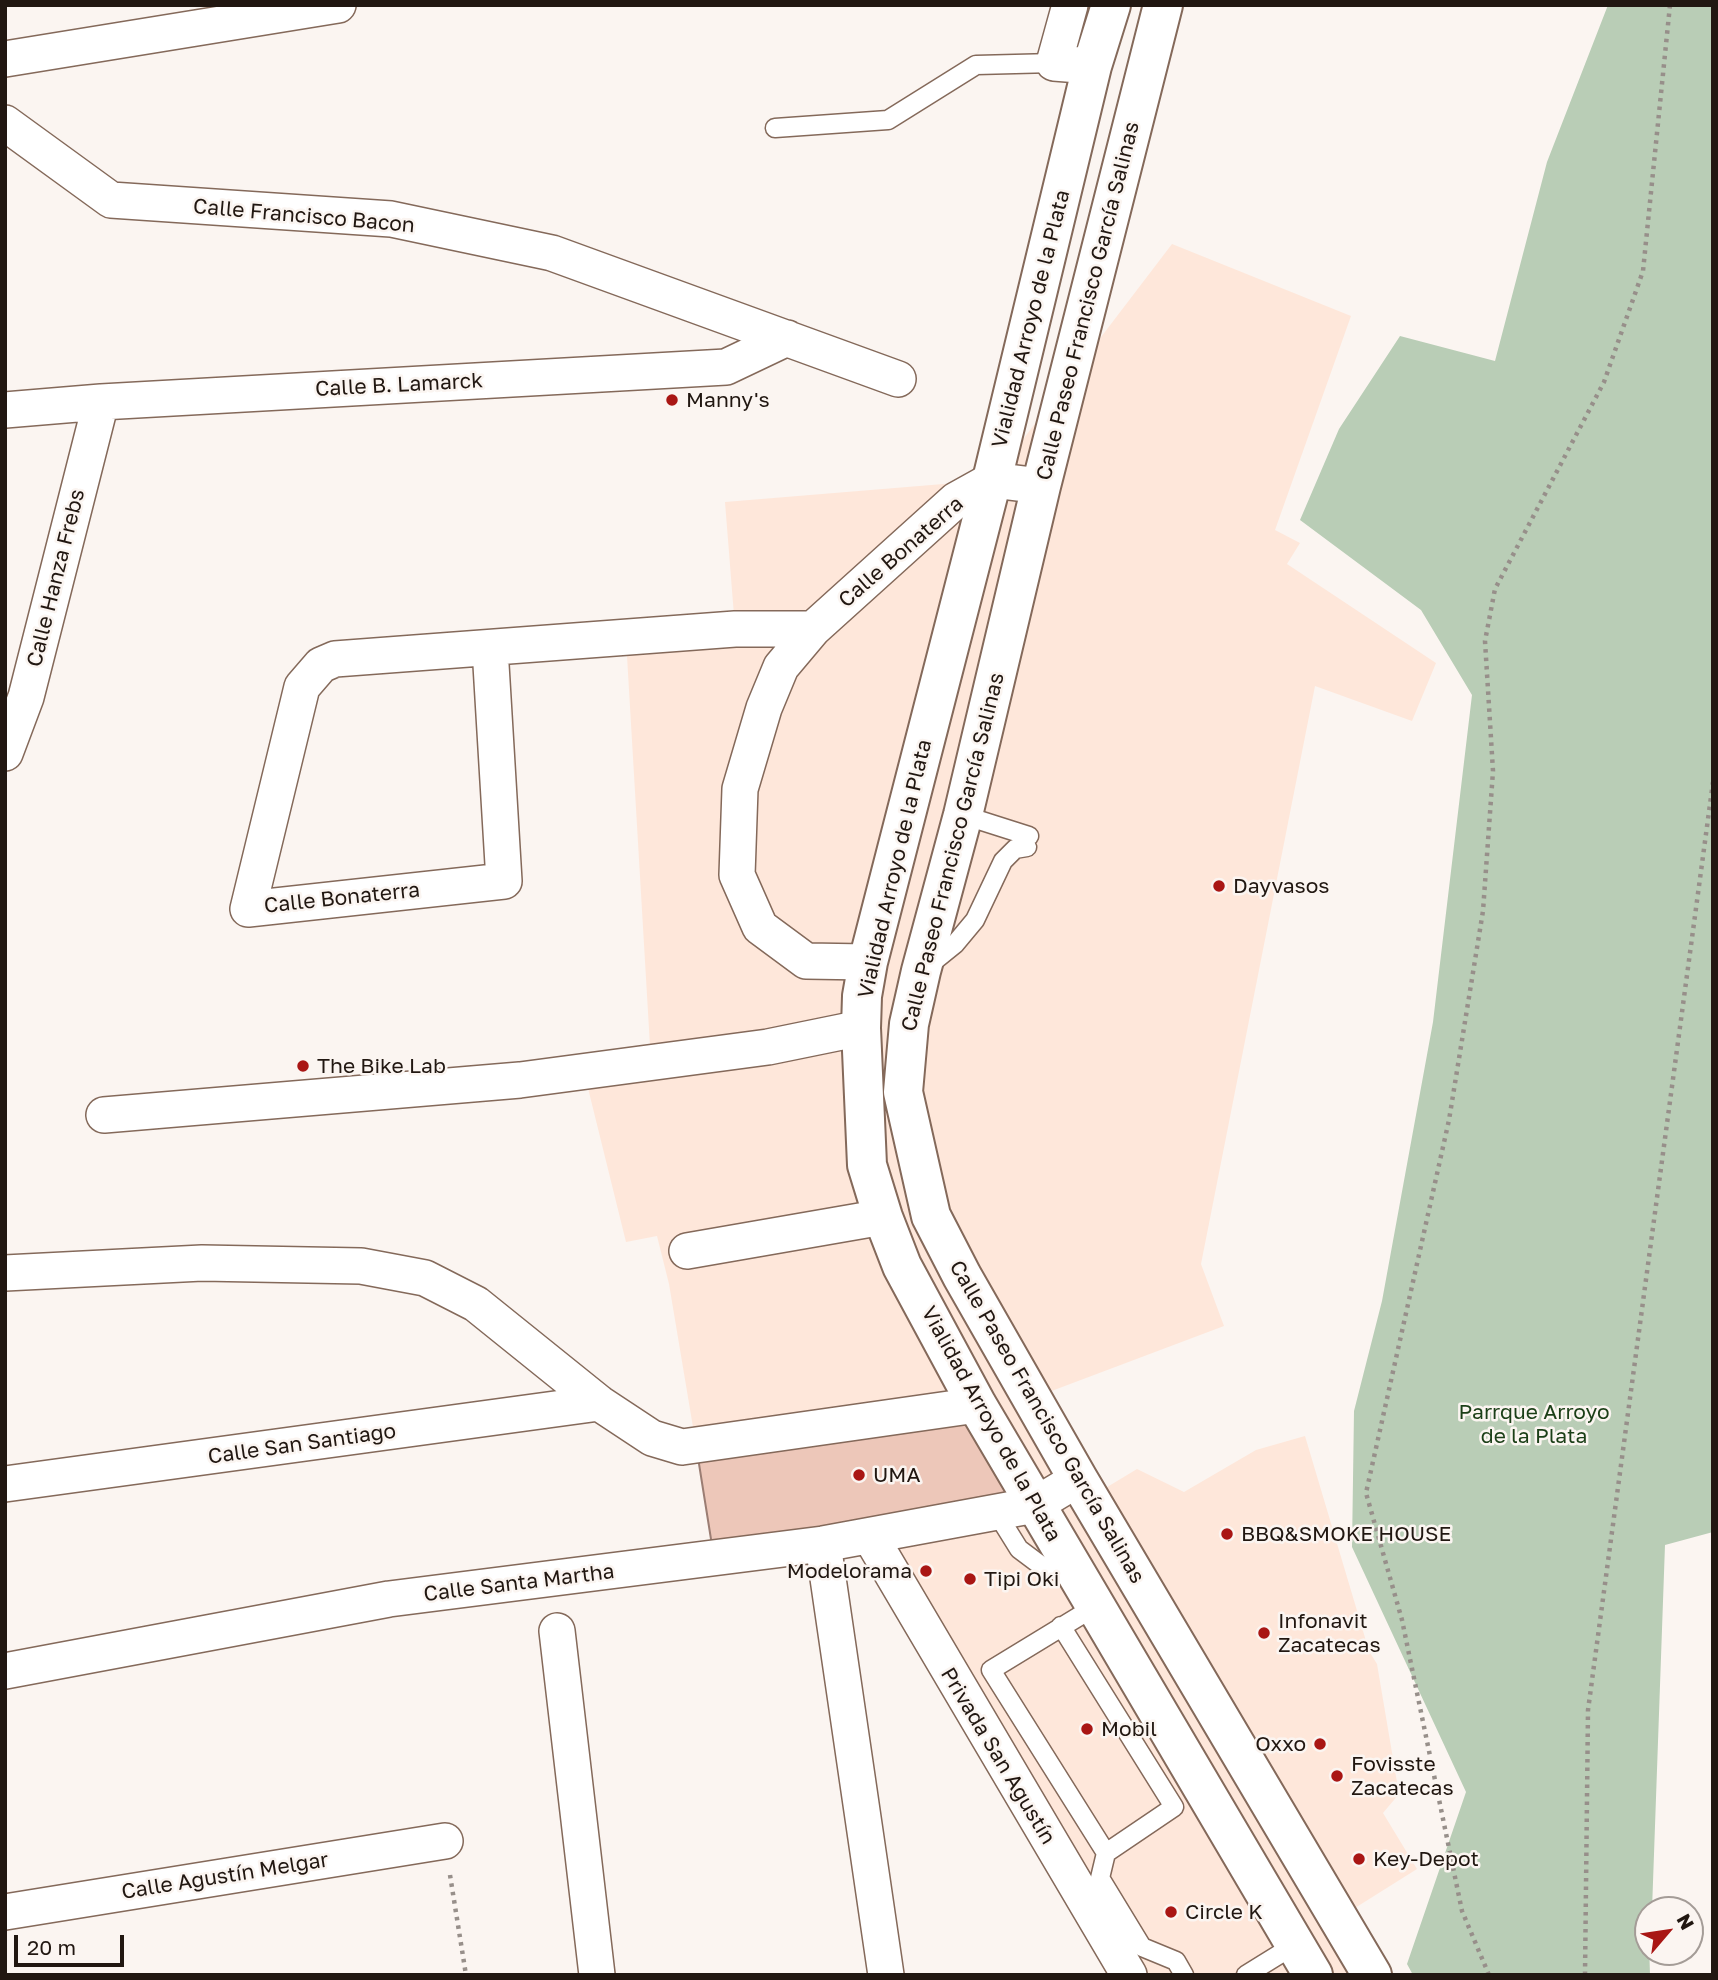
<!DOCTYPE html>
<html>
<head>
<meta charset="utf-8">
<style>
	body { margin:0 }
	#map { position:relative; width:1718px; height:1980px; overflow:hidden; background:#fbf5f1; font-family:"Golos Text",sans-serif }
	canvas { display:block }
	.frame { position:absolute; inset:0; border:7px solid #211711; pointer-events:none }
	.north { position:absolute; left:1634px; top:1896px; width:70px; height:70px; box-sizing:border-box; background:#fbf5f1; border:2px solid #a49c97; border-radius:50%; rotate:61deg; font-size:19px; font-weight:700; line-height:28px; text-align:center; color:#211711 }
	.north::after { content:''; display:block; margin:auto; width:24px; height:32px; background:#a91614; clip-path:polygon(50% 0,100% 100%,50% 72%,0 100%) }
	.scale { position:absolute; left:14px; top:1935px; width:110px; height:32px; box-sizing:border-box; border:4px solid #211711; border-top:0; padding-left:9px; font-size:21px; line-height:24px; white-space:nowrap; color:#211711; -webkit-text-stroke:5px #fbf5f1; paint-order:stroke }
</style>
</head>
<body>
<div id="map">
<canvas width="1718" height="1980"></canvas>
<div class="frame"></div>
<div class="north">N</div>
<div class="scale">20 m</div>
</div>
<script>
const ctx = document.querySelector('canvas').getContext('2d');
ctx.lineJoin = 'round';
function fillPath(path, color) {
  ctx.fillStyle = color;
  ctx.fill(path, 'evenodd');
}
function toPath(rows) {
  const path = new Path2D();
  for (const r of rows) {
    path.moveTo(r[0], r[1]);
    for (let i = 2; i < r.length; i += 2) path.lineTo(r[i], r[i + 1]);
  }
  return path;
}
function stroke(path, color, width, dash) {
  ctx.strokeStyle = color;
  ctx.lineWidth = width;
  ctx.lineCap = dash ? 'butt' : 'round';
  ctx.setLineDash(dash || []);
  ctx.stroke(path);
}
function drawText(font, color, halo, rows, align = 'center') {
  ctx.font = font + ' "Golos Text",sans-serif';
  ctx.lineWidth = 5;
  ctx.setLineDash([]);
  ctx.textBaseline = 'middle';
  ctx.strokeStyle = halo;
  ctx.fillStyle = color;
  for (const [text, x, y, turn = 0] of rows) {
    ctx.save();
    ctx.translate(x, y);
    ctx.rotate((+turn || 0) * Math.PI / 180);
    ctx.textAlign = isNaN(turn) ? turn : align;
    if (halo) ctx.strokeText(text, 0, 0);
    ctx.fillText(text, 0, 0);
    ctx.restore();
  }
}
const built = toPath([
	[1172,244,1351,316,1275,530,1300,543,1287,564,1436,663,1412,721,1315,686,1201,1264,1224,1326,1033,1398,1089,1498,1137,1469,1184,1492,1256,1450,1305,1436,1369,1651,1377,1664,1399,1794,1383,1813,1417,1869,1339,1918,1372,1975,1129,1975,870,1536,696,1445,669,1284,657,1236,626,1242,584,1072,651,1063,626,639,735,628,725,502,992,480]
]);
const green = toPath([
	[1608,5,1713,5,1713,1532,1665,1545,1652,1910,1648,1910,1650,1975,1413,1975,1407,1964,1466,1792,1352,1547,1354,1411,1382,1301,1433,1022,1472,695,1421,610,1300,520,1339,429,1400,336,1495,361,1547,162]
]);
const building = toPath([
	[977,1405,1035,1505,714,1558,696,1445,977,1405]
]);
const path = toPath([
	[450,1875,466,1975],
	[1489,1975,1462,1911,1402,1620,1366,1493,1449,1120,1483,911,1493,771,1485,641,1495,589,1604,382,1643,271,1670,5],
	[1585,1975,1588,1710,1713,782]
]);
const lane = toPath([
	[775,128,888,120,976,65,1054,63],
	[963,815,1029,836],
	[929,965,955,944,975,920,1003,861,1015,849,1027,847],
	[996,1512,1019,1549,1043,1567,1073,1576],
	[1096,1606,991,1670,1106,1853],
	[1061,1626,1174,1807,1106,1853,1100,1878,1142,1947,1176,1961,1184,1975],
	[1246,1975,1296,1944]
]);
const street = toPath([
	[1070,5,1054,63,1092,66],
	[5,59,338,5],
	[5,123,111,200,391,219,552,253,898,379],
	[5,410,101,402,726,367,787,338],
	[490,648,504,881,248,909,302,687,321,665,335,659,735,629,813,629],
	[5,753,26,697,101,402],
	[868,962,806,961,760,927,737,875,740,789,764,708,781,667,813,629,956,500,992,480,1041,486],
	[104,1115,520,1080,768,1047,861,1028],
	[687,1251,883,1217],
	[5,1273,202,1263,361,1266,425,1278,476,1304,599,1403,652,1438,682,1447,977,1405],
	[5,1484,599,1403],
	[870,1536,1129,1975],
	[823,1544,886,1975],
	[557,1631,597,1975],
	[5,1671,389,1599,823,1544,1035,1505,1078,1479],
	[5,1912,445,1841]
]);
const secondary = toPath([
	[1111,5,1092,66,992,480,868,962,862,996,861,1028,867,1165,883,1217,902,1266,977,1405,1313,1975],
	[1163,5,1041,486,963,815,921,971,909,1024,903,1092,931,1216,962,1276,1078,1479,1372,1975]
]);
const markers = [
	[672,400,7,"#a91614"],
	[1219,886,7,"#a91614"],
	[303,1066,7,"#a91614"],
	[859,1475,7,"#a91614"],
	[1227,1534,7,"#a91614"],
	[926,1571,7,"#a91614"],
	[970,1579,7,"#a91614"],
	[1264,1633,7,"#a91614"],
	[1087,1729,7,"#a91614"],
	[1320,1744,7,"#a91614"],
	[1337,1776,7,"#a91614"],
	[1359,1859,7,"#a91614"],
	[1171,1912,7,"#a91614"]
];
const streetNames = [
	["Calle Francisco Bacon",304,216,5],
	["Calle Paseo Francisco García Salinas",1088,301,-76],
	["Vialidad Arroyo de la Plata",1031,319,-76],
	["Calle B. Lamarck",399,385,-3],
	["Calle Bonaterra",901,552,-41],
	["Calle Hanza Frebs",56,578,-76],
	["Calle Paseo Francisco García Salinas",953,852,-76],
	["Vialidad Arroyo de la Plata",895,869,-77],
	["Calle Bonaterra",342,898,-6],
	["Calle Paseo Francisco García Salinas",1047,1422,60],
	["Vialidad Arroyo de la Plata",991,1424,61],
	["Calle San Santiago",302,1444,-8],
	["Calle Santa Martha",519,1583,-7],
	["Privada San Agustín",998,1756,59],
	["Calle Agustín Melgar",225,1876,-9]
];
const poiNames = [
	["Manny's",686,400],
	["Dayvasos",1233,886],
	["The Bike Lab",317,1066],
	["UMA",873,1475],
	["BBQ&SMOKE HOUSE",1241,1534],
	["Modelorama",912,1571,"right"],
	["Tipi Oki",984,1579],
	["Infonavit",1278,1621],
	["Zacatecas",1278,1645],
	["Mobil",1101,1729],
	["Oxxo",1306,1744,"right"],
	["Fovisste",1351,1764],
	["Zacatecas",1351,1788],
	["Key-Depot",1373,1859],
	["Circle K",1185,1912]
];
const parkNames = [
	["Parrque Arroyo",1534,1412],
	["de la Plata",1534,1436]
];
fillPath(built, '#fee7da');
fillPath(green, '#b9cdb6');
fillPath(building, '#edc7b9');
stroke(building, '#9b7d73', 2);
stroke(lane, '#84695a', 21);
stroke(street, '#84695a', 38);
stroke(secondary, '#84695a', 42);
stroke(path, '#978f8a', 4.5, [3.5, 5]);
stroke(lane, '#fff', 18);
stroke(street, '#fff', 35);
stroke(secondary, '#fff', 38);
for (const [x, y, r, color] of markers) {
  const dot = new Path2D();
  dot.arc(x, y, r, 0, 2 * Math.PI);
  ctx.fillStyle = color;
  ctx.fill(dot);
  stroke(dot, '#fbf5f1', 2.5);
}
drawText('21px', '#211711', '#fbf5f1', streetNames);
drawText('21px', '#211711', '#fbf5f1', poiNames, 'left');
drawText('21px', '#1b3f17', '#fbf5f1', parkNames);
</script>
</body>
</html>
